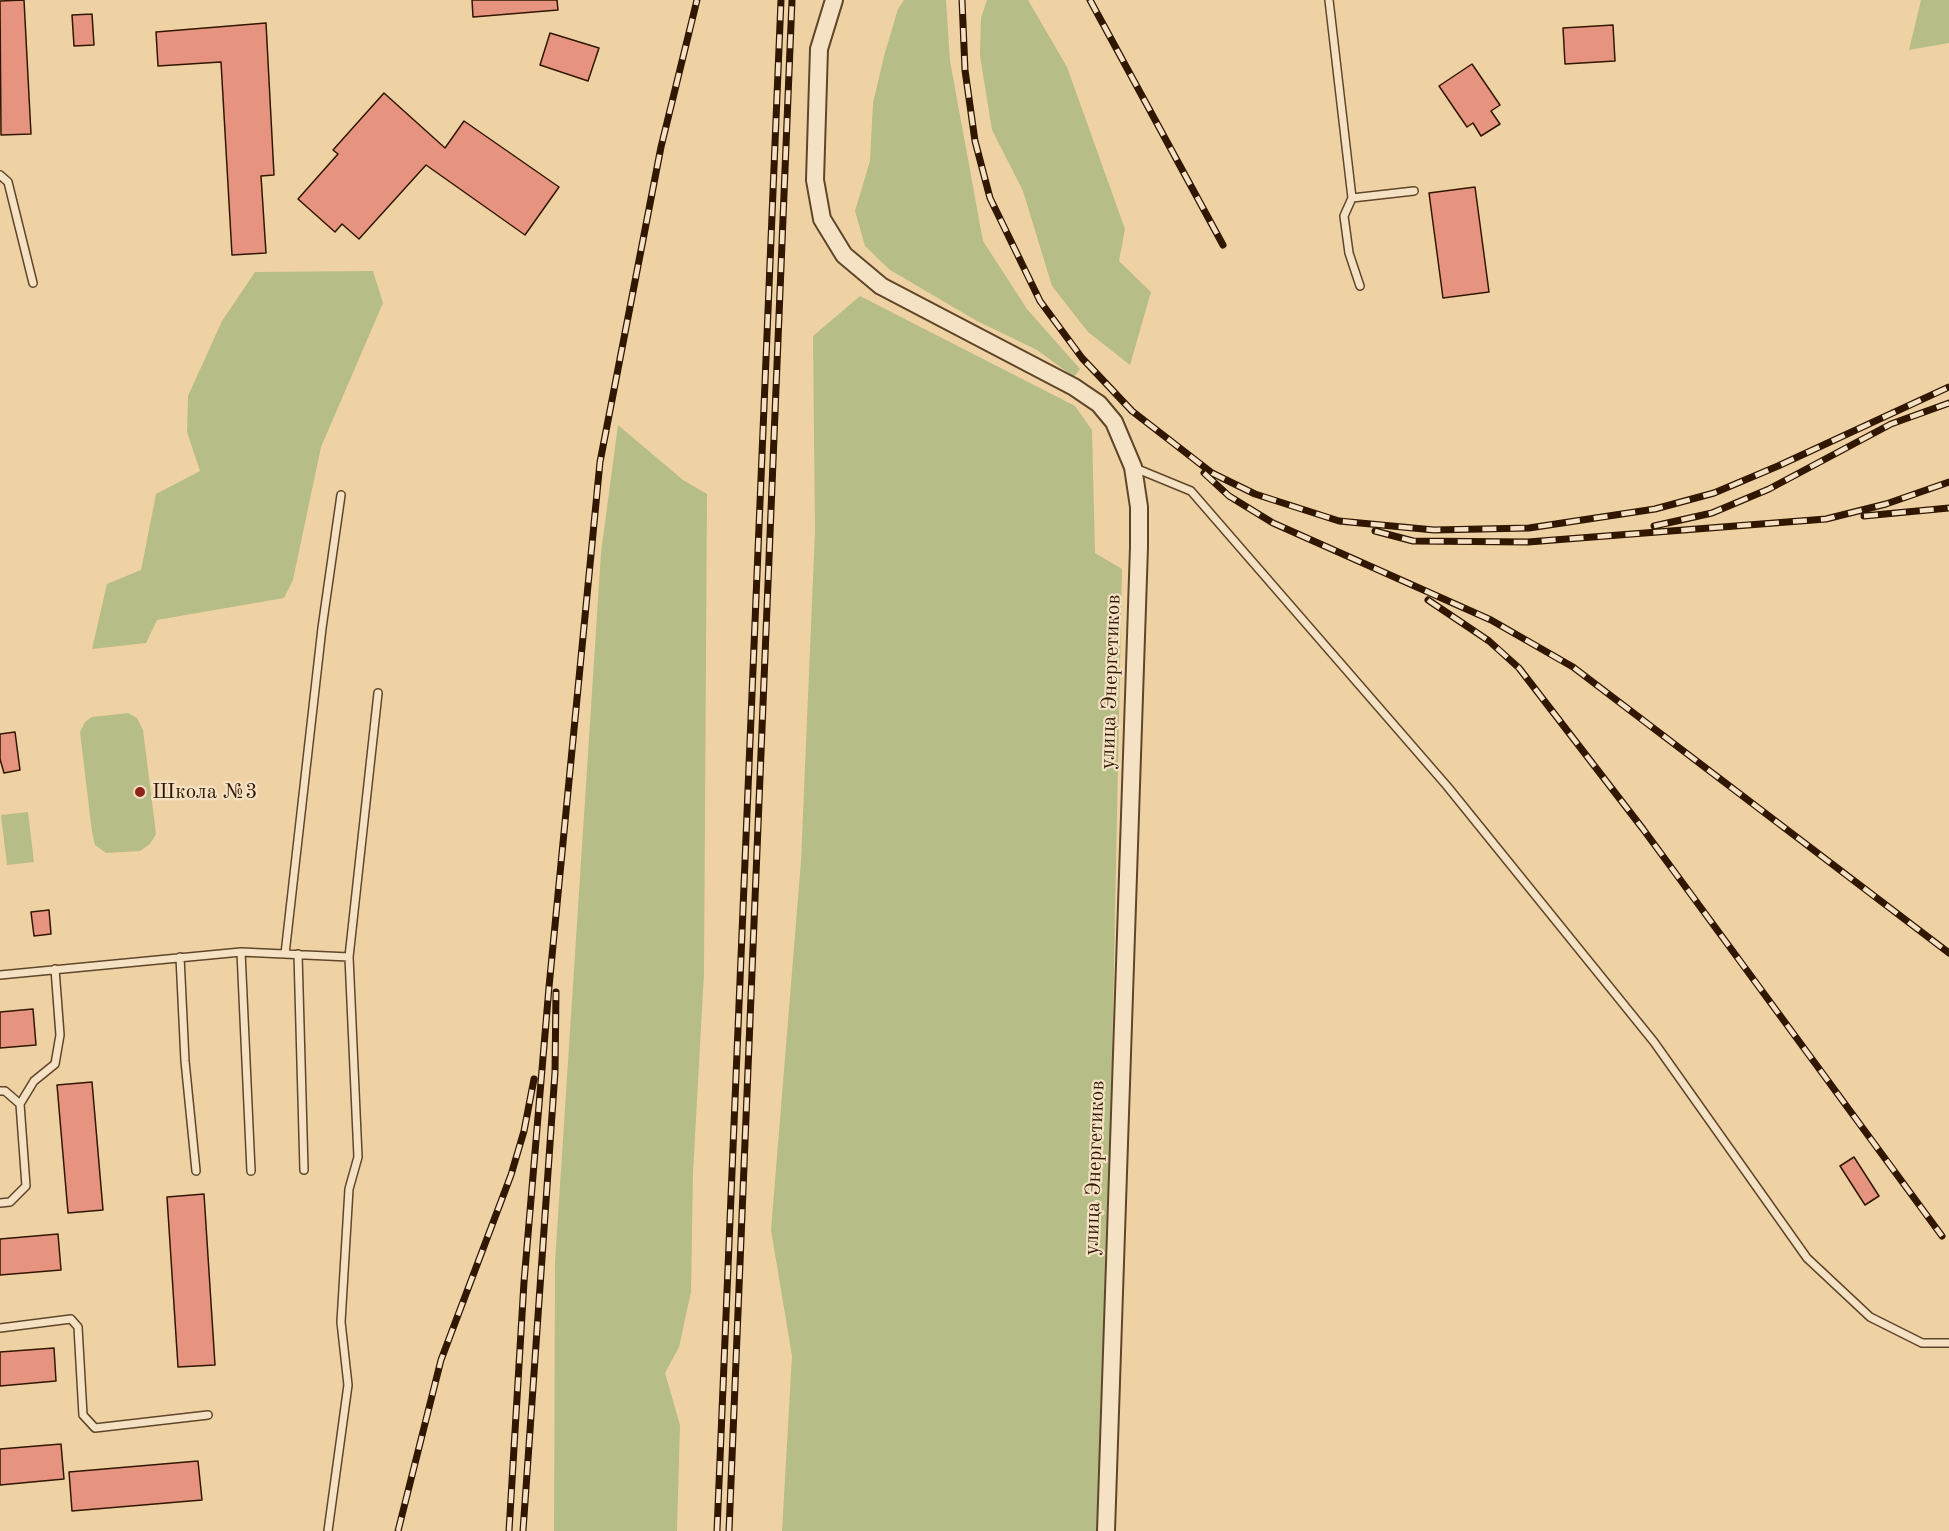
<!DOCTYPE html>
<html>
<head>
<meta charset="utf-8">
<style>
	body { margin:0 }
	canvas { display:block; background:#efd2a4 }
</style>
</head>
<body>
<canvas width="1949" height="1531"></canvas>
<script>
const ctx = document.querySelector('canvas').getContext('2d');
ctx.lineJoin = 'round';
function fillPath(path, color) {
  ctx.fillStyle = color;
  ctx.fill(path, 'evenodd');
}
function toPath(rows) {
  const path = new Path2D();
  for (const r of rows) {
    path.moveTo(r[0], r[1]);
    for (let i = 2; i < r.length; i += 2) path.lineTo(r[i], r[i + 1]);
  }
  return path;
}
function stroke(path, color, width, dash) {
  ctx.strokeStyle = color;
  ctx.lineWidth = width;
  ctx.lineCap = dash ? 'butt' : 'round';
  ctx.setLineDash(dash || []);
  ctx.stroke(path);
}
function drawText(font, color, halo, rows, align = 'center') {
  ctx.font = font + ' "Old Standard TT",serif';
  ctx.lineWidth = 4.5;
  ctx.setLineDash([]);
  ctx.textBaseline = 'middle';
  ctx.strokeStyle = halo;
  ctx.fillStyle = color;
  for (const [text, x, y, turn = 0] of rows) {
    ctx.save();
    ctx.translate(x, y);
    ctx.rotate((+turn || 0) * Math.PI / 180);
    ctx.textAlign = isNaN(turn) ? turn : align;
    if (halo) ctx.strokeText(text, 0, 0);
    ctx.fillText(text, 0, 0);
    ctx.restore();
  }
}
const green = toPath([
	[904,0,946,0,950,61,983,241,1027,309,1080,369,1074,377,1037,350,977,321,890,270,865,246,855,211,870,161,873,103,884,56,898,9],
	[987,0,1028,0,1067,67,1125,229,1119,261,1151,292,1130,365,1088,332,1052,286,1023,191,992,130,980,56,981,18],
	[1921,0,1949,0,1949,43,1909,50],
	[373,271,383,303,321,447,293,580,284,598,157,620,146,643,92,649,107,584,141,570,156,494,200,471,187,432,188,396,222,321,255,272],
	[860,296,1075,406,1092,430,1095,553,1122,569,1107,1307,1098,1531,782,1531,792,1356,771,1230,801,861,815,531,813,336],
	[618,425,683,480,707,494,704,973,693,1173,691,1292,679,1347,665,1373,680,1425,677,1531,554,1531,555,1262,601,553],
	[128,713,137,718,143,730,156,834,150,844,140,851,106,853,95,845,92,832,80,732,85,722,92,717],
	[28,812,34,862,7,865,1,815]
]);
const building = toPath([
	[24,0,31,134,1,135,0,1,24,0],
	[472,0,557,0,558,10,473,17,472,0],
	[92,14,94,45,74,46,72,15,92,14],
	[266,23,274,175,261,176,266,253,232,255,221,62,158,66,156,32,266,23],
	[1613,25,1615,61,1565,64,1563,28,1613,25],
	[550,33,599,48,588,81,540,65,550,33],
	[1472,64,1500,105,1491,111,1500,124,1481,136,1473,123,1467,127,1439,86,1472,64],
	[384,93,445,148,464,121,559,187,525,235,426,165,359,239,342,224,335,232,298,199,338,154,333,150,384,93],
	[1475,187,1489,292,1443,298,1429,193,1475,187],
	[15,732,20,770,4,773,0,759,0,734,15,732],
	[49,910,51,934,34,936,31,912,49,910],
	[33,1009,36,1045,0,1048,0,1012,33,1009],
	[92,1082,103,1210,68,1213,57,1085,92,1082],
	[1854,1157,1879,1196,1865,1205,1840,1166,1854,1157],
	[204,1194,215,1365,178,1367,167,1197,204,1194],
	[58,1234,61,1270,0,1275,0,1239,58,1234],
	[54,1348,56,1381,0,1386,0,1352,54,1348],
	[61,1444,64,1479,0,1485,0,1449,61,1444],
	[198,1461,202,1500,72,1511,69,1472,198,1461]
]);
const service = toPath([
	[1329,0,1352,198,1344,216,1349,253,1360,286],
	[0,175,8,182,33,283],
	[1352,198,1414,191],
	[1135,468,1191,491,1447,786,1654,1042,1807,1258,1870,1317,1922,1343,1949,1343],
	[241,952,251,1171],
	[285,954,322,628,341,495],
	[298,954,304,1170],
	[180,957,185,1061,196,1171],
	[0,975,241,952,349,957],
	[0,1091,5,1091,20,1104,26,1186,10,1202,0,1203],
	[20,1104,34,1081,55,1064,60,1035,55,969],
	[0,1328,71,1319,78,1327,83,1415,95,1428,208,1415],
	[328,1531,348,1385,341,1322,349,1189,358,1157,349,957,378,693]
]);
const tertiary = toPath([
	[834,0,819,49,815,180,822,219,844,255,881,286,1074,387,1099,404,1114,422,1133,467,1139,507,1139,547,1106,1531]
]);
const rail = toPath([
	[962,0,965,70,975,141,990,198,1040,301,1082,358,1132,411,1212,473,1255,494,1339,521,1434,530,1529,528,1655,509,1714,493,1778,466,1949,387],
	[1090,0,1223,245],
	[1204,473,1229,496,1273,523,1491,620,1573,667,1949,953],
	[1864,516,1949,508],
	[1654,526,1712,513,1769,489,1891,424,1949,403],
	[1375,531,1413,541,1528,542,1826,519,1886,504,1949,482],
	[1428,600,1489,641,1519,668,1643,829,1942,1236],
	[398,1531,441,1360,511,1175,524,1131,534,1079],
	[509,1531,524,1282,549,987,600,462,661,147,697,0],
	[523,1531,555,1072,556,992],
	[717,1531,781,0],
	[729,1531,792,0]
]);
const markers = [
	[140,792,6,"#8f2418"]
];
const streetNames = [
	["улица Энергетиков",1111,682,-88],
	["улица Энергетиков",1095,1168,-88]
];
const poiNames = [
	["Школа №3",152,792]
];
fillPath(green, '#b7bd87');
fillPath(building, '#e6947f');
stroke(building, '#311700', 1.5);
stroke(service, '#604629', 10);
stroke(tertiary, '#604629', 20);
stroke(service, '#f5e2c4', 7);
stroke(tertiary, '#f5e2c4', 16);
stroke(rail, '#311700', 7);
stroke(rail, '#f5e2c4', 4.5, [14]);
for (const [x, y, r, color] of markers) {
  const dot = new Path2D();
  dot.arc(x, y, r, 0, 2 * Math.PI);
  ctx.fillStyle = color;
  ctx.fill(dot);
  stroke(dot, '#f5e2c4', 2);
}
drawText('21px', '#311700', '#f5e2c4', streetNames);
drawText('21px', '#311700', '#f5e2c4', poiNames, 'left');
</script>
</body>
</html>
